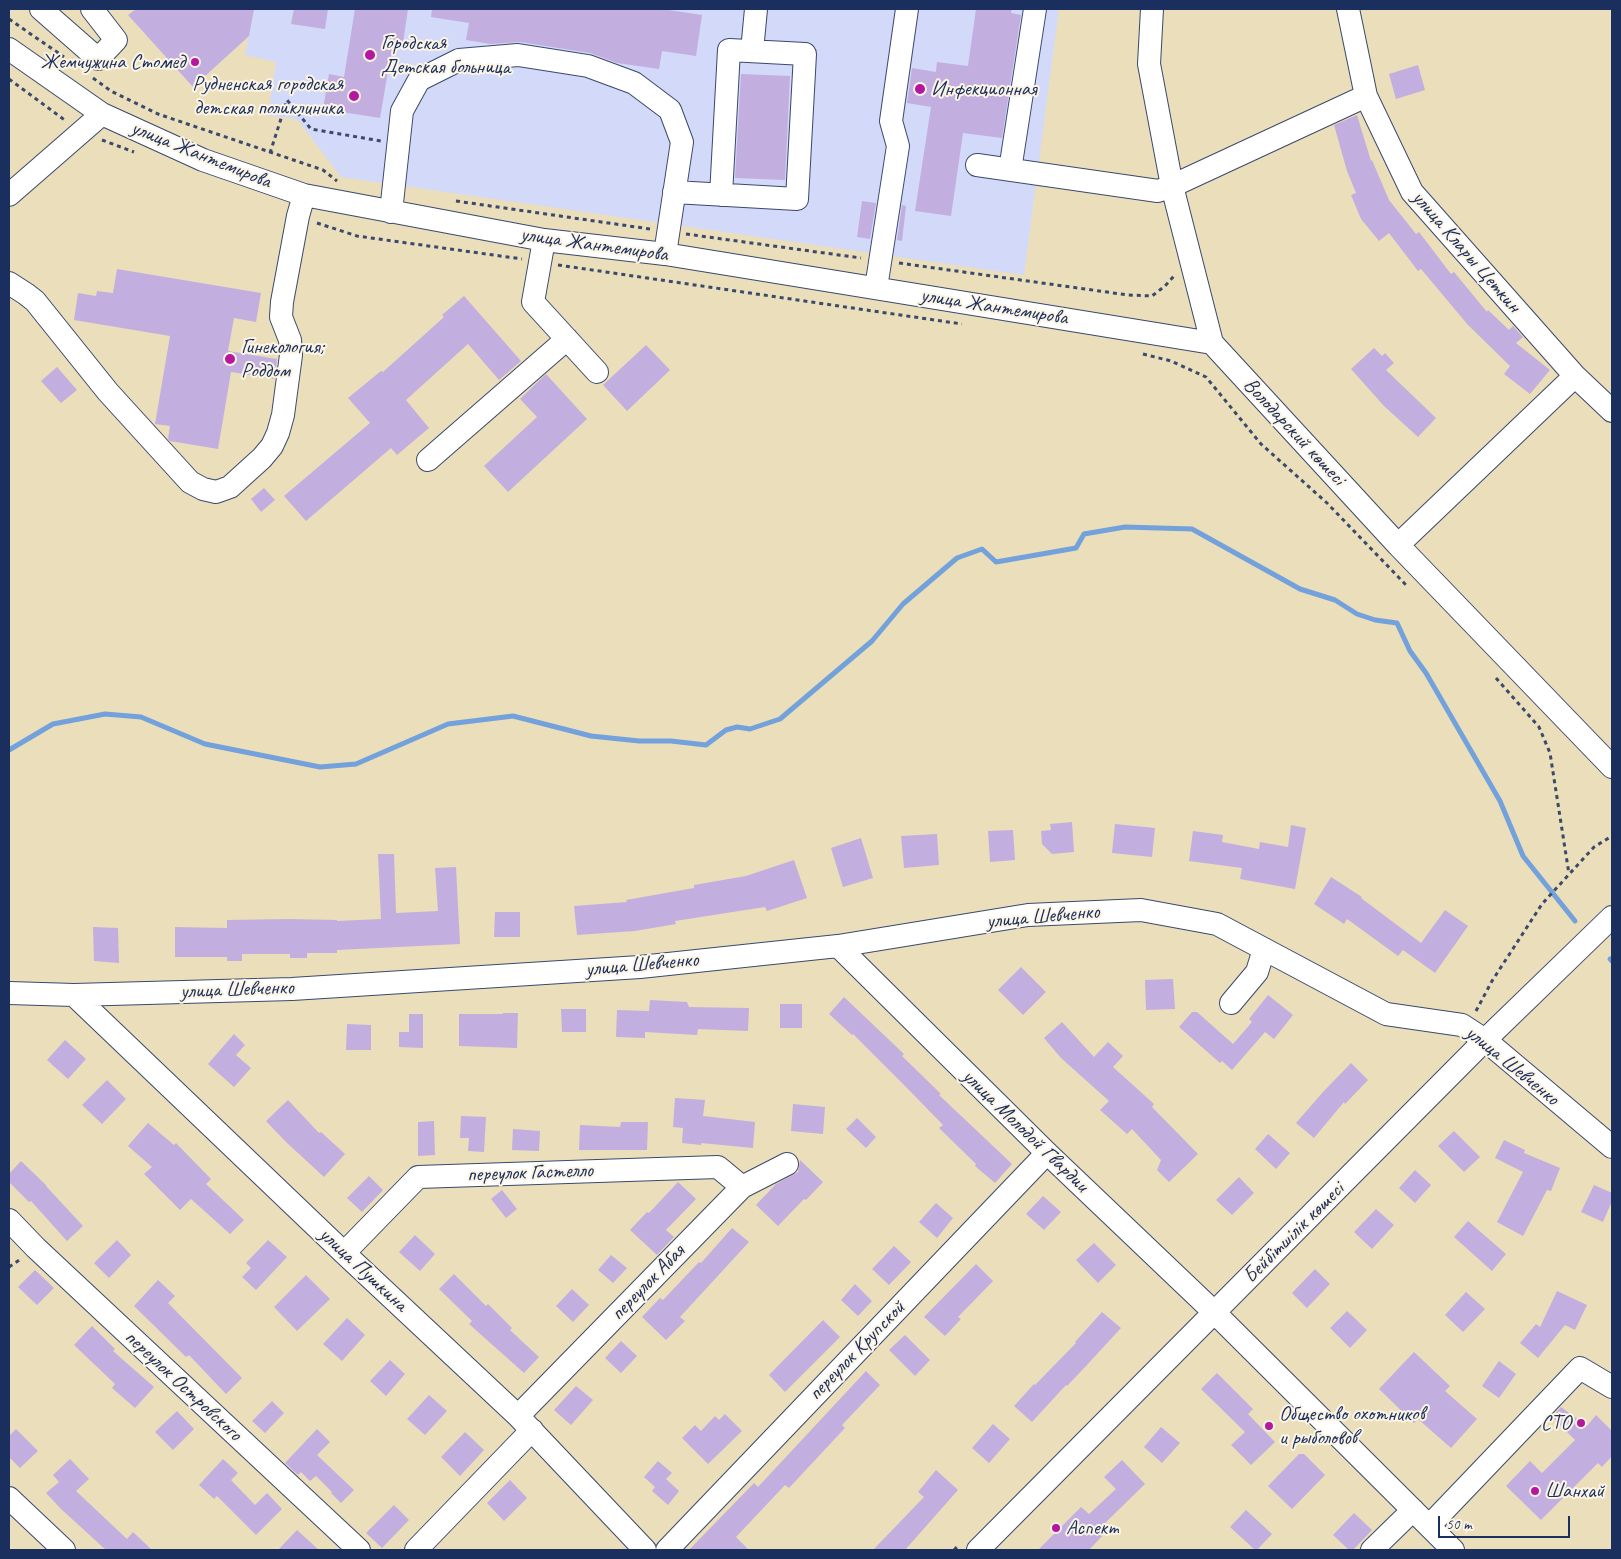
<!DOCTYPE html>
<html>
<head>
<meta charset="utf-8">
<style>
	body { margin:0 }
	#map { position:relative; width:1621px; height:1559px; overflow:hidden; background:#ebdeba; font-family:Caveat,sans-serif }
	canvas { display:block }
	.frame { position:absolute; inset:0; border:10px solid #1b2f5e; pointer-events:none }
	.scale { position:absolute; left:1438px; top:1516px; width:132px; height:22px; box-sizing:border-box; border:2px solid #1b2f5e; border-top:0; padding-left:6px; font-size:15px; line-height:18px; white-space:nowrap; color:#1b2f5e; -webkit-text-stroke:4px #fcf5e5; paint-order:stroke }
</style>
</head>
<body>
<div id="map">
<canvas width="1621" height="1559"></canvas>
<div class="frame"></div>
<div class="scale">50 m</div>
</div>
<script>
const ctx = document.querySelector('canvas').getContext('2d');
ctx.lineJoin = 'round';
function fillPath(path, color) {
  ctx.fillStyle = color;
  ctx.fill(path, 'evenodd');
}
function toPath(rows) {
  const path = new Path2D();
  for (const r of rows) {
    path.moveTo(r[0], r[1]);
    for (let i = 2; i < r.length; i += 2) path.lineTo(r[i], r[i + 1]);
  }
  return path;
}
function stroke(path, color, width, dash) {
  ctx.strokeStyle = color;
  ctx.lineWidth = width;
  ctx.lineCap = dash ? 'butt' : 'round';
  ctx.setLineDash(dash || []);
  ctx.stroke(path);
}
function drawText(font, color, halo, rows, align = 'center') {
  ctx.font = font + ' Caveat,sans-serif';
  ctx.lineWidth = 4;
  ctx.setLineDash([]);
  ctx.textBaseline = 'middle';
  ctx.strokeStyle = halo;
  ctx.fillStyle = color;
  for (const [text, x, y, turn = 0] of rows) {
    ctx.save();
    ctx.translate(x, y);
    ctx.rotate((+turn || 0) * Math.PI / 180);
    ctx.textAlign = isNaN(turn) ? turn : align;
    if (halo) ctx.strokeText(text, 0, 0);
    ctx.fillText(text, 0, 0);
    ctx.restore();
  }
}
const built = toPath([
	[254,9,1059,9,1024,275,341,177,297,119,268,116,276,62,245,55]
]);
const stream = toPath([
	[9,750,53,724,105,714,141,717,205,744,320,767,356,764,448,724,513,716,591,736,639,741,671,741,706,745,726,730,737,727,750,729,780,719,872,641,903,604,957,558,982,549,996,562,1076,548,1084,534,1125,527,1192,529,1300,589,1335,600,1357,614,1375,620,1397,623,1410,651,1426,673,1500,801,1523,856,1575,921],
	[1610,959,1612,961]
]);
const building = toPath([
	[136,9,254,9,249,36,193,87,128,15],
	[294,9,328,9,325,29,291,24],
	[355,9,408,9,403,43,393,42,380,118,323,109,329,74,344,77],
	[432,9,662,9,702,15,696,56,662,51,659,69,617,63,590,53,520,42,491,44,466,40,469,23,431,17],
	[976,9,1012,9,1011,13,1021,15,1002,138,963,133,951,216,915,211,931,107,907,103,912,68,936,72,937,62,968,66],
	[1418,65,1425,90,1396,99,1389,74],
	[741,74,790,76,785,180,735,178],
	[1357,115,1371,161,1372,160,1389,200,1416,234,1419,232,1451,274,1454,272,1487,312,1488,310,1509,330,1513,326,1523,337,1516,343,1550,370,1530,394,1504,374,1510,366,1468,325,1421,269,1418,271,1389,233,1379,241,1361,219,1351,195,1356,193,1347,171,1334,125],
	[862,201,876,203,870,239,857,237],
	[902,205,906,206,902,241,897,240],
	[117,269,261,293,256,322,234,318,228,351,277,359,275,379,231,372,218,449,170,441,168,439,170,426,155,424,170,336,74,320,78,293,96,296,97,291,113,293],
	[464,296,521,361,499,380,468,344,406,400,429,428,397,455,391,448,306,521,284,496,370,423,348,398,381,371,383,372,444,317,442,315],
	[646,345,670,370,627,411,603,385],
	[1374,348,1382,356,1385,353,1394,363,1386,370,1436,418,1418,437,1384,406,1351,369],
	[57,367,77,390,61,403,41,381],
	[546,374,587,419,508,492,484,466,537,417,520,399],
	[264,488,275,500,261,512,251,499],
	[1072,822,1074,852,1052,854,1042,844,1041,831,1051,830,1050,824],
	[1115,824,1155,828,1152,857,1112,853],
	[1291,825,1306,828,1295,889,1240,879,1242,868,1189,861,1193,831,1223,835,1222,842,1259,849,1260,842,1288,847],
	[1013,830,1015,860,990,862,988,831],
	[937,834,939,865,904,868,901,836],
	[861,838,873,878,843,887,831,848],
	[378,854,394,854,396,913,438,911,435,868,456,867,460,944,337,950,337,953,307,953,307,958,290,958,290,954,242,954,242,961,227,961,227,957,175,957,175,927,227,928,227,920,290,919,337,920,337,921,381,919],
	[794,860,807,898,767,911,765,907,675,921,676,924,635,931,577,935,574,906,627,902,626,900,694,888,694,885,746,876],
	[1331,877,1362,897,1361,898,1421,943,1445,910,1468,926,1435,973,1403,950,1398,956,1347,919,1344,924,1314,904],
	[495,912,520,912,520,937,494,937],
	[93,927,118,928,119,963,94,961],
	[1021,967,1046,992,1023,1015,998,990],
	[1173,979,1175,1009,1146,1010,1145,980],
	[1268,995,1293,1015,1274,1039,1265,1032,1232,1070,1222,1061,1220,1063,1179,1027,1192,1012,1197,1012,1233,1044,1252,1022,1249,1019],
	[844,997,904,1054,902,1056,941,1094,939,1095,1012,1164,995,1183,975,1166,976,1164,939,1128,943,1125,907,1088,853,1034,852,1035,829,1014],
	[650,1000,687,1002,689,1007,749,1008,748,1031,698,1029,697,1035,645,1032,645,1038,616,1037,617,1010,649,1011],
	[780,1004,802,1004,802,1028,780,1028],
	[561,1009,586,1009,586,1032,562,1032],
	[503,1013,518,1013,517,1048,459,1046,459,1014,503,1014],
	[409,1014,423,1014,423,1048,399,1047,399,1032,409,1032],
	[1062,1022,1094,1057,1108,1042,1123,1056,1113,1067,1154,1104,1152,1107,1198,1154,1169,1182,1157,1170,1161,1160,1132,1129,1127,1134,1100,1110,1109,1101,1061,1058,1044,1038],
	[347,1024,371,1025,371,1050,346,1050],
	[234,1034,245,1045,236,1055,251,1068,234,1087,208,1064],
	[65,1040,86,1059,68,1079,47,1060],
	[1351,1063,1368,1080,1345,1104,1344,1102,1314,1138,1296,1123,1323,1092],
	[107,1080,126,1099,102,1124,82,1105],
	[675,1098,705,1100,703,1116,755,1122,753,1148,701,1143,701,1145,682,1143,683,1128,673,1127],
	[288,1100,319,1133,321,1132,345,1154,324,1177,286,1142,266,1121],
	[793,1104,825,1107,823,1134,791,1131],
	[461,1116,486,1117,484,1152,468,1151,469,1138,460,1138],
	[857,1118,876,1137,866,1148,846,1129],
	[434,1121,435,1155,418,1156,418,1122],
	[621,1122,648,1122,647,1150,579,1150,580,1125,620,1127],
	[148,1123,174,1145,176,1143,211,1179,206,1184,244,1220,230,1234,191,1199,180,1210,144,1174,152,1167,128,1146],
	[513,1129,540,1131,539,1151,512,1150],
	[1454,1131,1480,1157,1464,1172,1438,1146],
	[1268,1134,1290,1153,1276,1169,1255,1149],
	[1504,1140,1525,1150,1524,1153,1560,1168,1551,1191,1547,1190,1523,1236,1497,1222,1523,1172,1495,1158],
	[800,1160,823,1182,806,1200,804,1199,778,1226,756,1205,776,1184,798,1172],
	[21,1161,46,1185,46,1186,83,1226,67,1241,31,1201,29,1202,9,1182,9,1174],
	[1415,1170,1431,1185,1415,1203,1399,1188],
	[369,1176,383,1190,362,1212,347,1198],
	[1239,1177,1254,1193,1232,1215,1216,1200],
	[678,1182,696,1199,666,1230,674,1237,657,1255,630,1230,647,1212,649,1213],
	[1594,1185,1612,1193,1612,1201,1603,1222,1581,1212],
	[502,1190,517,1209,506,1218,491,1199],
	[1043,1196,1061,1212,1044,1230,1026,1214],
	[936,1203,953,1218,937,1238,919,1222],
	[1376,1209,1394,1225,1372,1249,1354,1232],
	[1468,1221,1506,1254,1492,1271,1454,1237],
	[732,1228,749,1242,680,1317,685,1321,666,1340,642,1317,660,1298,663,1300,699,1262,701,1263],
	[415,1235,435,1254,420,1271,399,1252],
	[117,1240,131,1255,109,1278,94,1263],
	[268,1240,287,1257,256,1290,242,1277,251,1268,246,1263],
	[1094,1243,1116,1265,1098,1283,1076,1260],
	[894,1246,911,1262,889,1285,872,1269],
	[611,1255,627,1268,613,1283,598,1270],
	[976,1264,993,1281,958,1317,961,1319,945,1336,924,1317],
	[1315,1269,1330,1284,1307,1308,1292,1293],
	[35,1270,54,1288,37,1305,18,1287],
	[454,1274,486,1306,488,1304,512,1328,510,1330,539,1357,524,1373,469,1324,472,1321,439,1289],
	[306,1275,330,1299,297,1331,274,1307],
	[158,1280,175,1296,168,1303,242,1378,226,1394,189,1355,186,1357,134,1306],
	[855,1284,872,1301,858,1316,841,1300],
	[572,1289,589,1305,573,1322,556,1306],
	[1557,1291,1587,1305,1575,1330,1565,1325,1538,1358,1520,1343,1536,1324,1540,1327],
	[1466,1292,1485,1309,1463,1332,1445,1315],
	[1347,1311,1367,1330,1350,1348,1330,1328],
	[1102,1312,1121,1328,1086,1366,1067,1386,1066,1385,1032,1422,1014,1406,1034,1384,1035,1385,1076,1343,1075,1342],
	[347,1318,365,1335,342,1361,323,1344],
	[823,1320,840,1337,785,1392,769,1375],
	[92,1326,115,1349,113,1351,154,1387,135,1408,112,1388,115,1384,74,1345],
	[905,1335,930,1360,915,1376,889,1350],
	[621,1341,637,1356,621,1373,605,1358],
	[1414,1352,1450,1386,1445,1391,1477,1419,1451,1448,1418,1419,1414,1423,1379,1389],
	[390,1360,405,1374,386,1396,370,1381],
	[1499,1361,1516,1374,1499,1398,1482,1386],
	[866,1371,880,1385,842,1425,845,1428,789,1488,785,1485,736,1537,749,1550,689,1550,754,1483,758,1487],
	[1217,1373,1253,1409,1248,1414,1275,1442,1251,1465,1231,1445,1245,1432,1201,1389],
	[576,1386,593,1400,571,1425,554,1410],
	[429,1395,447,1411,425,1435,407,1419],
	[272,1401,284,1413,265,1433,252,1421],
	[1561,1407,1587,1426,1596,1415,1612,1431,1612,1456,1602,1467,1598,1463,1541,1520,1506,1486,1530,1461,1542,1473,1575,1440,1552,1417],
	[177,1411,194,1429,173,1450,155,1432],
	[725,1414,742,1431,708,1464,682,1438,695,1425,701,1431,715,1416,719,1420],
	[993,1424,1010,1439,989,1463,972,1448],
	[1161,1427,1180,1443,1162,1463,1144,1447],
	[16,1429,38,1451,20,1468,9,1457,9,1436],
	[317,1429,330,1442,317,1455,354,1490,341,1503,331,1493,332,1492,316,1476,310,1481,301,1472,298,1475,285,1463],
	[465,1432,484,1450,460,1476,441,1457],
	[1299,1454,1304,1454,1325,1475,1292,1509,1268,1486],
	[70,1459,89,1479,76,1491,127,1539,133,1532,152,1550,106,1550,61,1509,46,1493,59,1482,53,1475],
	[223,1459,238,1473,231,1480,255,1505,267,1493,282,1509,256,1535,217,1496,214,1499,199,1485],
	[1122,1460,1145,1484,1101,1527,1106,1532,1089,1550,1038,1550,1081,1507,1089,1514,1116,1489,1104,1477],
	[658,1461,672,1473,666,1479,679,1491,668,1505,652,1491,655,1487,644,1477],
	[936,1470,958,1490,905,1550,873,1550,924,1497,918,1492],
	[510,1480,527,1498,504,1521,487,1503],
	[394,1505,409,1520,382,1548,366,1533],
	[1246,1510,1272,1534,1257,1550,1255,1550,1230,1527],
	[1354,1513,1372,1530,1353,1550,1349,1550,1333,1535],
	[297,1530,319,1550,278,1550]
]);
const path = toPath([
	[9,19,64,57],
	[93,78,111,91,158,114,323,170,337,181],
	[9,79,66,121],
	[102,140,134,152],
	[270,153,287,100,311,129,381,141],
	[456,201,650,229],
	[317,223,357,236,522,259],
	[686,234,861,258],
	[899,263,1128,295,1152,296,1165,286,1175,275],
	[558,265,962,324],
	[1143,354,1171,361,1206,377,1261,444,1327,503,1406,585],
	[1496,678,1539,727,1550,753,1569,874],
	[1476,1011,1492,981,1542,904,1594,847,1612,836],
	[9,1267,21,1259],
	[954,1550,959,1545]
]);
const minor = toPath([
	[41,9,98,59,116,40,92,9],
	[1152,9,1149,64,1172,186,1212,343,1398,545,1612,767],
	[1348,9,1366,96,1412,192,1575,376,1612,411],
	[9,49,102,114,203,160,304,195,544,240,665,254,1212,343],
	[752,51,756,9],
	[977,165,1158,191,1172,186,1366,96],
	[1010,170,1035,9],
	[674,192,797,199,805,54,729,50,721,195],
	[9,195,102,114],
	[391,212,402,111,419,80,459,60,518,55,588,66,634,83,670,110,682,142,665,254],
	[544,240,533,302,597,372],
	[9,283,26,294,35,301,108,392,190,482,203,489,216,492,230,487,262,458,272,446,278,433,283,415,291,355,290,340,281,317,282,302,298,216,304,195],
	[876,288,898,146,891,121,907,9],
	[428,460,567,339],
	[1398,545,1575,376],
	[838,946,1047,1153,1215,1313,1453,1550],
	[9,993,74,995,292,989,640,967,838,946,1028,915,1141,910,1217,924,1386,1014,1462,1025,1485,1040,1612,1147],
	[74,995,344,1253,518,1416,645,1550],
	[1231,1003,1257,972,1264,949],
	[9,1220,36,1248,359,1550],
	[344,1253,418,1177,718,1167,742,1187],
	[518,1416,742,1187,787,1164],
	[9,1498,64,1550],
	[1429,1526,1580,1368,1612,1387],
	[416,1550,532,1430],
	[667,1550,1047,1153],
	[978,1550,1485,1040,1612,917],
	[1372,1550,1413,1510]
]);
const markers = [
	[370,55,6,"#b5179e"],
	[195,62,5,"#b5179e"],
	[920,89,6,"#b5179e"],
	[354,96,6,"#b5179e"],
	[230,359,6,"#b5179e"],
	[1581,1423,5,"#b5179e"],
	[1269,1426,5,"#b5179e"],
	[1535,1491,5,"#b5179e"],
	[1056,1528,5,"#b5179e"]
];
const poiNames = [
	["Городская",381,43],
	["Детская больница",381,67],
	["Жемчужина Стомед",185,62,"right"],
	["Рудненская городская",343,84,"right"],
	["детская поликлиника",343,108,"right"],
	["Инфекционная",931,89],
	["Гинекология;",241,347],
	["Роддом",241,371],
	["Общество охотников",1279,1414],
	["и рыболовов",1279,1438],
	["СТО",1571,1423,"right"],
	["Шанхай",1545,1491],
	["Аспект",1066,1528]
];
const streetNames = [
	["улица Жантемирова",201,155,22],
	["улица Жантемирова",594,245,8],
	["улица Клары Цеткин",1466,252,49],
	["улица Жантемирова",994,307,9],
	["Володарский көшесі",1294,432,47],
	["улица Шевченко",1043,917,-5],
	["улица Шевченко",642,965,-5],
	["улица Шевченко",237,990,-2],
	["улица Шевченко",1512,1066,39],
	["улица Молодой Гвардии",1025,1131,44],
	["переулок Гастелло",530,1173,-2],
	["Бейбітшілік көшесі",1294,1233,-45],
	["улица Пушкина",363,1270,43],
	["переулок Абая",648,1283,-46],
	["переулок Крупской",857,1351,-46],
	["переулок Островского",183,1386,43]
];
fillPath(built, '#d2d9f9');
stroke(stream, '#72a1db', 5);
fillPath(building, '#c3aee0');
stroke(minor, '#3a496c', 24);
stroke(path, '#3a496c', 3, [4, 4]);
stroke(minor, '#fff', 22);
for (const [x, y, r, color] of markers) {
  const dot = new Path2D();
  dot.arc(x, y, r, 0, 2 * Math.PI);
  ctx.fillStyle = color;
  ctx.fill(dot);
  stroke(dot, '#fcf5e5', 2);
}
drawText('21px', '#1b2f5e', '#fcf5e5', poiNames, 'left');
drawText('21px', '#1b2f5e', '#fcf5e5', streetNames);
</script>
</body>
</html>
